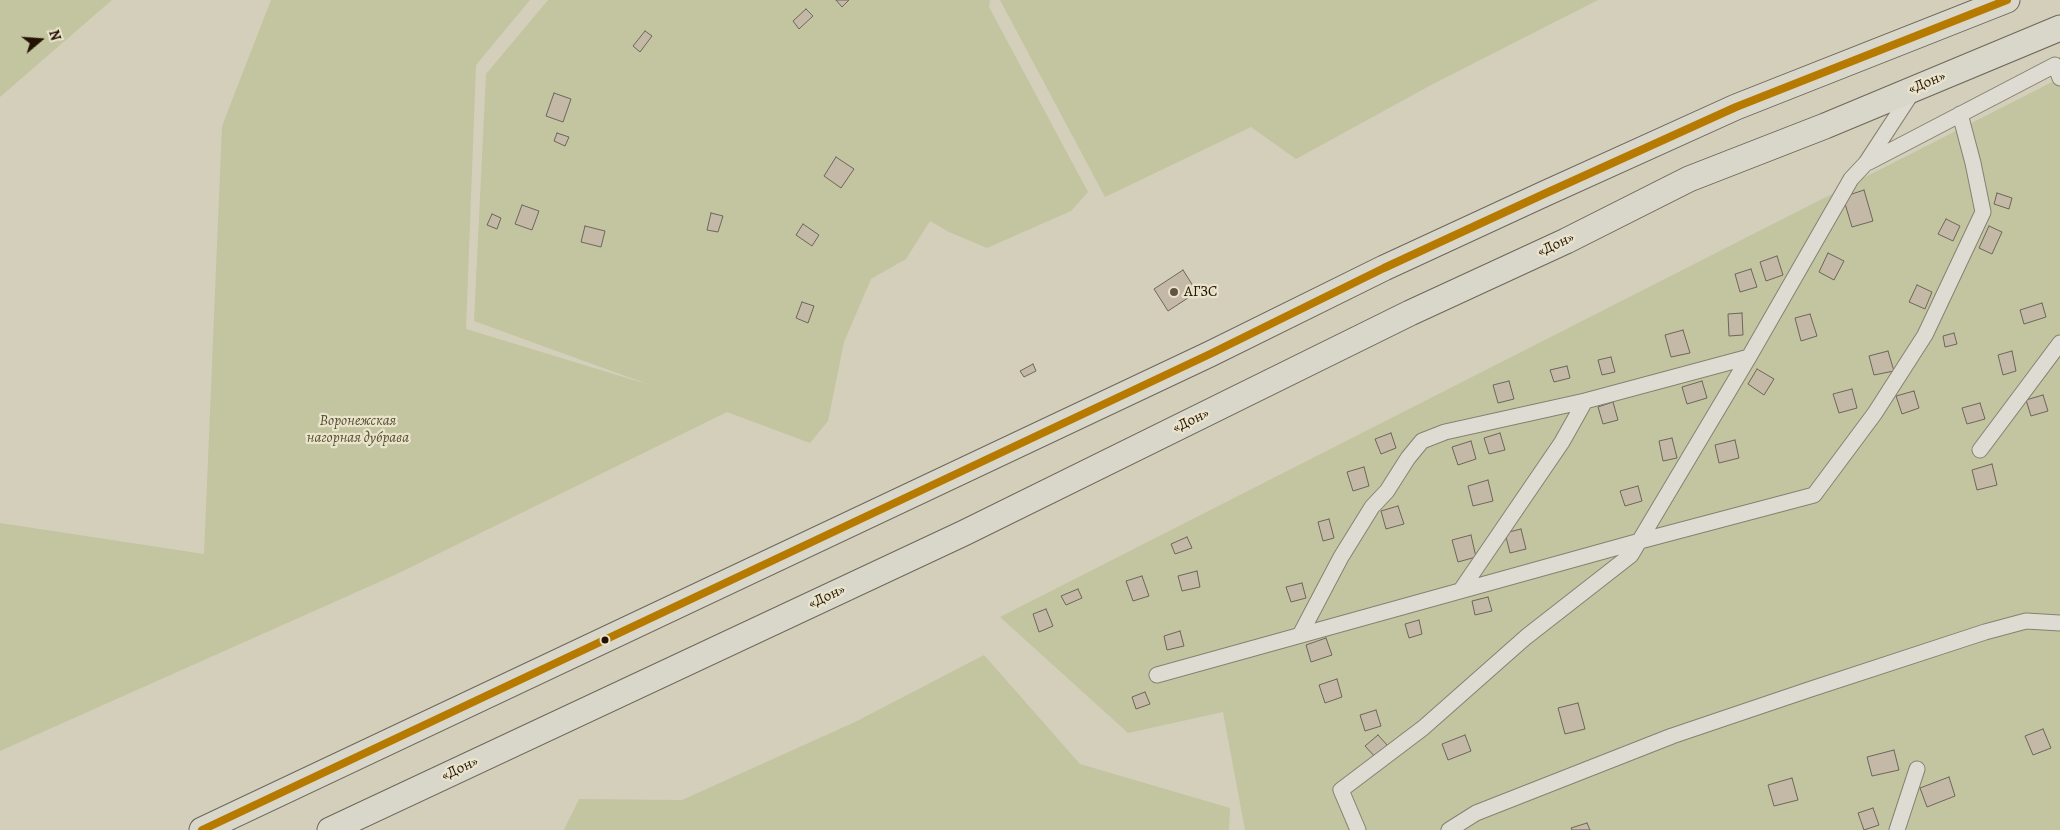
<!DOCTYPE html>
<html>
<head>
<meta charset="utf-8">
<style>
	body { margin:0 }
	#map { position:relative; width:2060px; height:830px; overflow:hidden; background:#d4cfba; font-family:Alegreya,serif }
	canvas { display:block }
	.north { position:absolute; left:15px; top:15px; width:50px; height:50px; -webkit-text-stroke:4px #eae4cc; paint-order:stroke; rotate:72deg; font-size:14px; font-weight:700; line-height:20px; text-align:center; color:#231200 }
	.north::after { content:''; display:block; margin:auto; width:18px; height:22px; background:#231200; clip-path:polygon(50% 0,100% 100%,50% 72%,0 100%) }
</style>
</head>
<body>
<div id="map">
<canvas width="2060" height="830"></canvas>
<div class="north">N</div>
</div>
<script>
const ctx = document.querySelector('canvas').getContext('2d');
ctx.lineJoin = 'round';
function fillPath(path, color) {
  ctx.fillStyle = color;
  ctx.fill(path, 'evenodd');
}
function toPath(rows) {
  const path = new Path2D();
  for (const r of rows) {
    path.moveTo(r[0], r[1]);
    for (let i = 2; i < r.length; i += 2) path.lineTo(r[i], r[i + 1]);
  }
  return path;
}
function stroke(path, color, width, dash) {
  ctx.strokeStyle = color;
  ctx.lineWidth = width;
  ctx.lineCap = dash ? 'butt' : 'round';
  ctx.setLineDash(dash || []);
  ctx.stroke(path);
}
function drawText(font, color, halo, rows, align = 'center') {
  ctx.font = font + ' Alegreya,serif';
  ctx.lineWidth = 4.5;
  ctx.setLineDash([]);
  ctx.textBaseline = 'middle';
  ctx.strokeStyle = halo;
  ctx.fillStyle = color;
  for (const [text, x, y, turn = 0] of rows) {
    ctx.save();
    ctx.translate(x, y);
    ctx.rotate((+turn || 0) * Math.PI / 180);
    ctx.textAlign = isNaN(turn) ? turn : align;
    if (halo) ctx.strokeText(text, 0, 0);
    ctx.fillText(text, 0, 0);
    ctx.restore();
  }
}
const green = toPath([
	[0,0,112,0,0,97],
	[271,0,530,0,476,65,466,329,650,385,474,321,486,74,548,0,990,0,989,7,1088,192,1071,211,987,248,949,232,930,221,906,259,871,279,844,342,828,421,810,443,727,412,397,574,0,751,0,523,204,554,222,126],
	[1000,0,1598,0,1433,84,1296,159,1251,127,1105,197],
	[2060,78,2060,830,1245,830,1223,712,1128,733,1000,617],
	[984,655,1080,764,1230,808,1229,830,564,830,579,799,682,800,855,722]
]);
const building = toPath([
	[836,0,849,0,842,7,836,0],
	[806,9,813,16,799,29,793,21,806,9],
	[645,31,652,36,640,52,633,46,645,31],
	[554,93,571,99,563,122,546,116,554,93],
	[557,133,569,137,565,146,554,141,557,133],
	[836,157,854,169,841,188,824,176,836,157],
	[1864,190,1873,221,1852,227,1843,197,1864,190],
	[1997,193,2012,198,2009,209,1994,204,1997,193],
	[522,205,539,211,532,230,515,224,522,205],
	[711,213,723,216,718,232,707,230,711,213],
	[492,214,501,218,497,229,487,225,492,214],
	[1946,219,1960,226,1953,241,1938,234,1946,219],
	[803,224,819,235,812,246,796,235,803,224],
	[585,226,605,231,601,247,581,242,585,226],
	[1989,226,2002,232,1992,254,1979,248,1989,226],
	[1828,253,1844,261,1834,280,1819,272,1828,253],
	[1777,256,1783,275,1766,281,1760,262,1777,256],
	[1751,269,1757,287,1740,292,1735,274,1751,269],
	[1183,270,1197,292,1168,311,1154,289,1183,270],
	[1917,285,1932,292,1925,309,1909,302,1917,285],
	[802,302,814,306,808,323,796,318,802,302],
	[2042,303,2046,317,2024,324,2020,310,2042,303],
	[1742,313,1743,335,1729,336,1728,314,1742,313],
	[1810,314,1817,336,1801,341,1795,318,1810,314],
	[1683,330,1690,353,1671,357,1665,335,1683,330],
	[1954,333,1957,344,1945,347,1943,336,1954,333],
	[1888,351,1894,371,1874,375,1869,356,1888,351],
	[2012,351,2016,371,2003,375,1998,355,2012,351],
	[1611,357,1615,372,1602,375,1598,360,1611,357],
	[1033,364,1036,371,1024,377,1020,371,1033,364],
	[1567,366,1570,378,1554,382,1550,370,1567,366],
	[1757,369,1774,379,1764,395,1748,384,1757,369],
	[1509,381,1514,399,1498,403,1493,385,1509,381],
	[1702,381,1707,398,1687,404,1682,387,1702,381],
	[1852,389,1857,408,1839,413,1833,394,1852,389],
	[1914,391,1919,408,1902,414,1896,396,1914,391],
	[2043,395,2048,411,2031,416,2026,400,2043,395],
	[1613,402,1618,420,1603,424,1598,407,1613,402],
	[1980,403,1985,419,1967,424,1962,408,1980,403],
	[1391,433,1396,448,1381,454,1375,439,1391,433],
	[1500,433,1505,450,1489,454,1484,438,1500,433],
	[1672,438,1677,458,1663,461,1659,441,1672,438],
	[1735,440,1739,458,1719,463,1715,445,1735,440],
	[1471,441,1476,459,1458,465,1452,447,1471,441],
	[1992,464,1997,485,1977,490,1972,470,1992,464],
	[1364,467,1369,486,1353,491,1347,472,1364,467],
	[1488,480,1493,501,1473,506,1468,486,1488,480],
	[1638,486,1642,501,1625,506,1620,491,1638,486],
	[1398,506,1404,524,1386,529,1381,511,1398,506],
	[1329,519,1334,538,1323,541,1318,522,1329,519],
	[1521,529,1526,549,1510,553,1505,533,1521,529],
	[1471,535,1476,557,1458,562,1452,540,1471,535],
	[1187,537,1192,548,1175,554,1171,544,1187,537],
	[1197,571,1200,587,1182,591,1178,576,1197,571],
	[1142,576,1149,596,1133,601,1126,581,1142,576],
	[1302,583,1306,598,1291,602,1286,587,1302,583],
	[1078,589,1082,598,1066,605,1061,596,1078,589],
	[1488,597,1492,611,1475,615,1472,601,1488,597],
	[1046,609,1053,626,1039,632,1033,614,1046,609],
	[1419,620,1422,634,1409,638,1405,624,1419,620],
	[1180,631,1184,646,1167,650,1164,636,1180,631],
	[1326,638,1332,655,1311,662,1306,645,1326,638],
	[1337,679,1342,697,1325,703,1319,685,1337,679],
	[1145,692,1150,704,1136,709,1132,697,1145,692],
	[1578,703,1585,729,1565,734,1558,708,1578,703],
	[1376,710,1381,726,1365,731,1360,715,1376,710],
	[2043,729,2051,748,2033,755,2025,736,2043,729],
	[1378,735,1388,746,1376,758,1365,746,1378,735],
	[1465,735,1471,751,1448,760,1442,744,1465,735],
	[1894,750,1899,770,1872,776,1867,757,1894,750],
	[1949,777,1955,796,1927,807,1920,788,1949,777],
	[1792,778,1798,800,1774,806,1768,785,1792,778],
	[1873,808,1879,825,1864,830,1858,813,1873,808],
	[1587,823,1590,830,1572,830,1571,828,1587,823]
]);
const minor = toPath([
	[1869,162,2055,65,2060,78],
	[1980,450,2060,343],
	[1461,590,1562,442,1585,401],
	[1300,635,1341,557,1372,507,1387,491,1408,458,1422,441,1445,432,1585,401,1749,357],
	[1157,675,1640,541,1814,495,1875,413,1925,335,1983,212,1973,163,1960,114],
	[1358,830,1341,790,1423,728,1526,637,1631,555,1749,357,1851,179,1866,163,1913,91],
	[1449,830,1476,813,1672,736,1811,689,1985,632,2026,621,2060,623],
	[1897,830,1917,769]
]);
const trunk = toPath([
	[202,830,1210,354,1384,268,1544,194,1736,107,2007,0],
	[330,830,964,533,1410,313,1566,241,1689,179,1825,126,2060,28]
]);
const bus1 = toPath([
	[202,830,1210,354,1384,268,1544,194,1736,107,2007,0]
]);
const markers = [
	[1174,292,5,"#615441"],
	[605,640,4.5,"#231200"]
];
const streetNames = [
	["«Дон»",1927,83,-22],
	["«Дон»",1556,245,-25],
	["«Дон»",1191,421,-26],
	["«Дон»",827,597,-25],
	["«Дон»",460,769,-25]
];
const poiNames = [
	["АГЗС",1184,292]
];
const parkNames = [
	["Воронежская",358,421],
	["нагорная дубрава",358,438]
];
fillPath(green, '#c2c5a0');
fillPath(building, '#c4b8a7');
stroke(building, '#6d675a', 1);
stroke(minor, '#868072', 17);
stroke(trunk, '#6d675a', 27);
stroke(minor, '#dedcd2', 15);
stroke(trunk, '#d9d6ca', 25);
stroke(bus1, '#b77a00', 8);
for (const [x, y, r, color] of markers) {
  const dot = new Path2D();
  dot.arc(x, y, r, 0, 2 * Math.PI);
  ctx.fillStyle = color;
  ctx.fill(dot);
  stroke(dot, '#eae4cc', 2);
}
drawText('15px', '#231200', '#eae4cc', streetNames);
drawText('15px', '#231200', '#eae4cc', poiNames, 'left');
drawText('italic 15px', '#564e30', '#eae4cc', parkNames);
</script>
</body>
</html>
